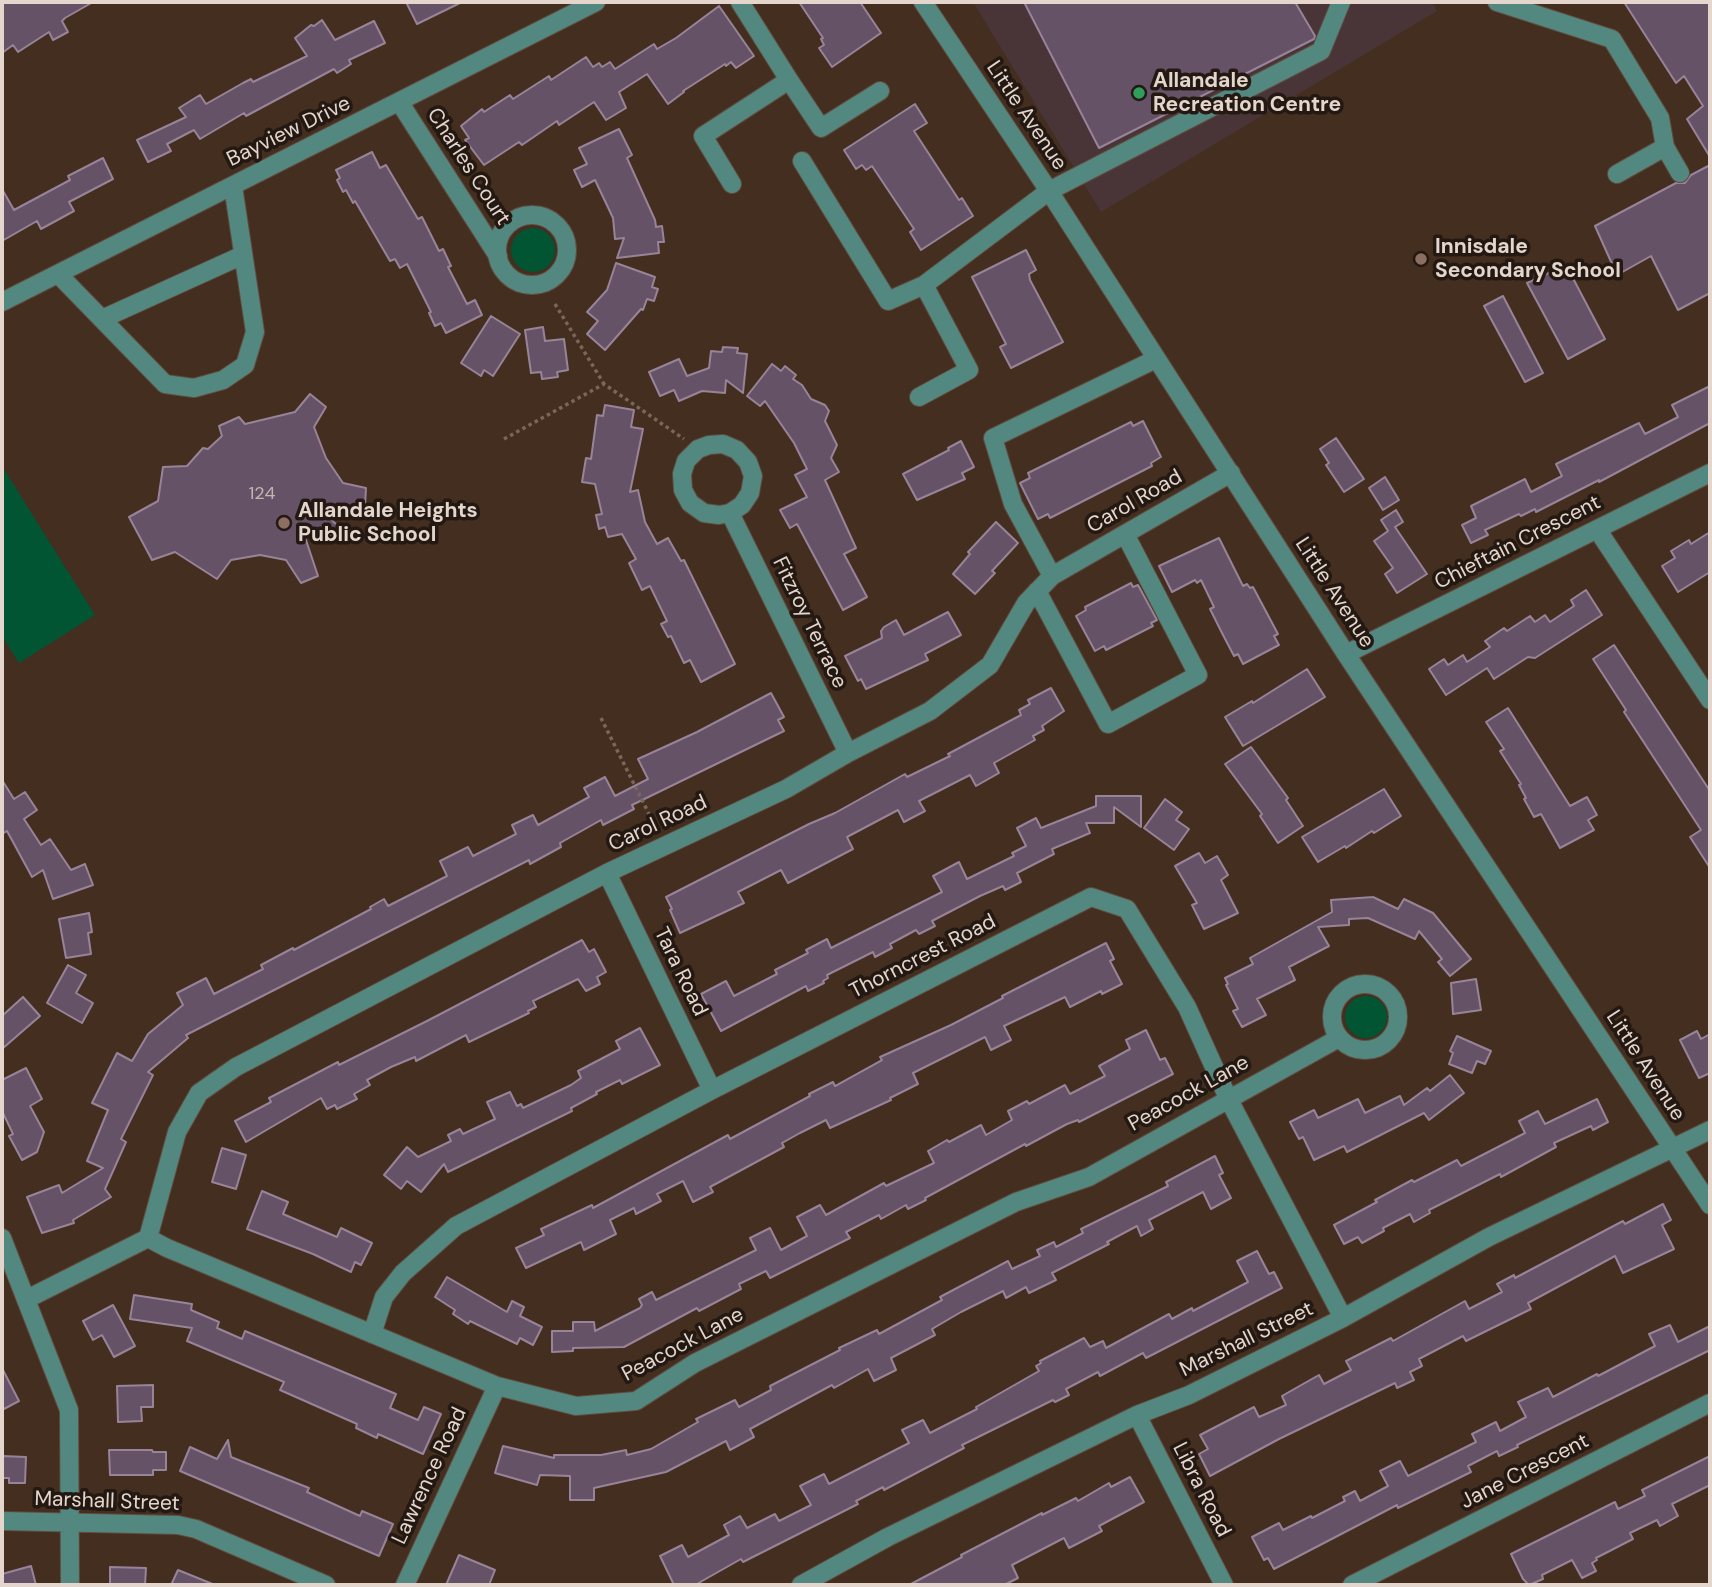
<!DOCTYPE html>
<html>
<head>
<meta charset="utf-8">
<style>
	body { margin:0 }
	#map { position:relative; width:1712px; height:1587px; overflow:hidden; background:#432e1f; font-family:"DM Sans",sans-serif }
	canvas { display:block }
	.frame { position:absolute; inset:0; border:4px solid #e4d6cd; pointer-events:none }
</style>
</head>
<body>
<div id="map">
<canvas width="1712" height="1587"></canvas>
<div class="frame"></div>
</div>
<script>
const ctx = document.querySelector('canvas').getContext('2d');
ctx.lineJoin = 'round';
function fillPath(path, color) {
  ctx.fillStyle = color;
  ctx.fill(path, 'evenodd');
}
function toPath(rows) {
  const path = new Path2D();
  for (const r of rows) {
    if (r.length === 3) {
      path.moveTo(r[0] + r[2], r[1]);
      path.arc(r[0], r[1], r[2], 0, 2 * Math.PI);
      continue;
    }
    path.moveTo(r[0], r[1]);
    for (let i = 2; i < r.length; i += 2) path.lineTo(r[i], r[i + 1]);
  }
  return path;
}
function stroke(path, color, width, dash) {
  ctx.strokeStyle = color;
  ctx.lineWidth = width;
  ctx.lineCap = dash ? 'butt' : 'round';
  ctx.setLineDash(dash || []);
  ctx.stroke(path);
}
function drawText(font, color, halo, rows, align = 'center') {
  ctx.font = font + ' "DM Sans",sans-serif';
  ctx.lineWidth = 7;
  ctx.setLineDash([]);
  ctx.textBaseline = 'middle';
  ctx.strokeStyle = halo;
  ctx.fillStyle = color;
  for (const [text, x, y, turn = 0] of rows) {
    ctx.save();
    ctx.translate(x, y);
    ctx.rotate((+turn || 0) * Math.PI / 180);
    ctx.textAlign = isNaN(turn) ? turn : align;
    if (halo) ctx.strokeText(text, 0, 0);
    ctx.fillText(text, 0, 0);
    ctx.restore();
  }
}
const commercial = toPath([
	[973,2,1432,2,1437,11,1101,212]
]);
const green = toPath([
	[533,250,22],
	[2,466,95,615,19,663,2,636],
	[1366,1017,21]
]);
const building = toPath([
	[2,2,93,2,65,18,62,21,68,32,53,40,49,32,18,52,13,45,2,53,2,2],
	[406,2,462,2,417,24,406,2],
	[799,2,860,2,881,33,832,67,819,48,824,45,821,39,823,38,799,2],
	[1024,2,1295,2,1315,36,1314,39,1099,148,1024,2],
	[1624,2,1710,2,1710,157,1687,119,1703,106,1684,76,1676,83,1624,2],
	[719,6,754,56,736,68,731,62,726,66,725,64,683,91,684,92,668,104,647,74,619,92,626,108,606,120,594,102,559,125,557,121,522,145,519,142,484,165,465,140,469,138,461,126,482,109,484,112,510,95,513,99,549,76,551,80,586,57,593,67,599,63,602,67,610,62,615,69,654,44,657,49,676,38,719,6],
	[322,20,335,40,374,21,385,43,349,60,351,64,337,73,334,69,246,116,244,113,200,139,194,130,167,144,171,151,148,162,137,140,186,117,179,108,200,95,206,104,243,83,251,79,253,82,307,56,295,38,311,25,314,26,322,20],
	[915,104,927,123,914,131,959,200,962,198,973,216,921,250,910,232,914,229,872,166,866,170,862,165,856,169,844,150,915,104],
	[619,129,632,155,627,158,655,220,656,227,662,226,664,242,658,242,659,253,617,258,624,238,615,239,613,218,595,180,582,187,574,170,587,164,579,148,619,129],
	[372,152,380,168,386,165,418,219,422,217,439,251,443,249,451,266,448,267,467,304,475,300,482,315,446,333,441,323,435,326,429,313,431,312,407,264,400,268,395,259,390,261,355,201,353,203,346,190,343,192,337,180,340,178,336,170,372,152],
	[103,158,113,179,69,202,74,211,41,229,37,221,2,241,2,189,14,210,70,180,68,176,103,158],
	[1710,165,1710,293,1678,310,1651,256,1617,275,1595,226,1676,183,1685,183,1691,175,1710,165],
	[1026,250,1036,270,1029,274,1030,280,1063,342,1011,368,1000,347,1006,344,972,277,1026,250],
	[616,263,655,277,652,287,658,289,654,301,647,299,643,310,641,309,605,350,587,334,598,321,587,312,607,290,616,263],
	[1566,265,1605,339,1568,359,1527,283,1566,265],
	[1503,296,1543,373,1525,382,1484,306,1503,296],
	[491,316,520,334,493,376,484,370,481,376,461,363,491,316],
	[543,327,545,341,564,339,568,370,557,372,558,377,542,379,541,372,531,373,525,330,543,327],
	[723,347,738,348,737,353,747,354,743,393,726,380,725,393,702,391,679,401,674,390,660,396,649,372,679,359,687,376,709,368,711,351,722,352,723,347],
	[772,364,781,371,785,366,796,375,793,379,802,385,811,399,825,405,829,411,825,421,837,445,831,458,839,472,825,480,856,548,844,554,867,597,843,610,797,524,790,528,780,510,807,497,795,475,807,469,794,443,765,401,760,406,747,396,772,364],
	[1710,386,1710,423,1599,482,1599,480,1536,512,1535,509,1521,516,1519,514,1485,530,1488,535,1471,543,1462,525,1476,518,1471,506,1525,479,1531,492,1562,476,1556,464,1639,423,1645,434,1678,417,1672,405,1710,386],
	[310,394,326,407,314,427,326,458,343,483,366,488,365,506,318,507,339,527,328,543,303,531,318,576,301,583,286,560,260,555,231,560,217,579,175,552,152,560,129,517,158,501,163,467,187,466,203,448,208,449,222,436,219,426,239,417,245,424,295,412,310,394],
	[605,405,634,410,631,427,643,429,630,492,638,490,645,522,657,544,668,538,681,561,684,560,735,664,701,682,690,660,684,663,671,636,668,637,661,624,667,621,650,586,642,590,629,563,636,559,622,534,608,537,605,527,599,529,596,515,602,514,595,484,582,482,586,458,591,459,597,415,603,416,605,405],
	[1143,421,1161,457,1151,463,1152,466,1050,518,1048,514,1038,519,1020,483,1030,478,1028,473,1131,422,1133,426,1143,421],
	[1336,438,1364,479,1344,492,1326,465,1329,463,1320,449,1336,438],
	[961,441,974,467,962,473,965,479,917,500,903,474,949,450,948,448,961,441],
	[1385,477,1399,500,1383,510,1369,488,1385,477],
	[1396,510,1403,522,1395,527,1427,574,1397,593,1385,574,1393,568,1374,541,1388,531,1381,520,1396,510],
	[996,522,1018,543,992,571,995,573,975,594,953,574,970,554,968,552,996,522],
	[1710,532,1710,572,1678,592,1662,566,1675,558,1671,551,1689,540,1691,544,1710,532],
	[1219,538,1243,586,1247,584,1250,588,1253,587,1278,634,1274,636,1279,645,1243,664,1238,654,1234,656,1223,635,1210,609,1214,607,1201,580,1197,583,1195,580,1172,592,1159,566,1219,538],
	[1131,583,1133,587,1138,585,1157,620,1151,623,1153,626,1106,650,1104,646,1095,651,1076,616,1086,610,1085,607,1131,583],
	[1586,590,1602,615,1535,658,1528,657,1494,679,1487,668,1446,695,1429,669,1444,659,1448,665,1463,655,1467,662,1490,647,1485,641,1504,628,1507,631,1530,616,1535,622,1545,615,1550,622,1574,606,1571,600,1586,590],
	[948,612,961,635,925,654,928,660,866,689,861,679,858,681,845,656,882,638,881,631,884,627,896,620,904,635,948,612],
	[1614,645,1710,791,1710,868,1690,837,1701,830,1624,712,1626,710,1593,659,1614,645],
	[1307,669,1325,697,1243,746,1225,717,1252,701,1253,703,1307,669],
	[1051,688,1064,711,1042,726,1044,730,1033,736,1035,740,994,763,999,773,976,786,970,775,919,801,925,811,904,822,898,810,847,837,853,849,788,883,781,870,738,892,744,903,680,933,670,910,672,909,666,897,809,824,835,813,905,774,907,777,950,756,948,754,1021,715,1019,710,1030,704,1028,700,1051,688],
	[771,693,784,717,778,720,784,731,632,805,634,809,603,825,601,820,560,843,561,847,530,864,529,860,186,1035,188,1038,148,1072,153,1075,121,1139,126,1142,105,1189,111,1197,73,1220,74,1223,42,1233,27,1197,59,1185,62,1193,103,1168,87,1161,108,1110,92,1103,117,1053,132,1061,148,1034,183,1005,177,993,206,978,214,994,263,969,261,965,293,948,294,950,371,909,370,907,384,899,388,906,447,876,440,861,468,847,473,856,516,834,512,825,533,815,538,825,589,797,584,788,605,777,615,796,648,779,638,759,697,732,771,693],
	[1508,708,1570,806,1587,797,1597,815,1588,820,1594,830,1560,848,1541,814,1534,817,1524,799,1526,798,1519,785,1521,784,1500,751,1504,749,1486,722,1508,708],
	[1251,747,1288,798,1286,800,1303,826,1278,843,1260,816,1262,814,1225,764,1251,747],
	[2,780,14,799,25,792,37,810,24,819,41,845,50,839,71,870,85,864,93,885,53,899,43,870,32,877,7,831,2,834,2,780],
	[1384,789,1401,816,1374,833,1372,831,1346,848,1345,846,1318,862,1302,837,1384,789],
	[1096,796,1141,796,1141,827,1114,807,1114,823,1086,823,1090,833,1052,849,1054,854,1017,873,1021,882,1005,890,1003,886,980,896,932,921,935,926,919,934,916,930,890,944,892,948,875,957,873,952,827,975,828,978,823,981,824,983,808,991,806,986,721,1031,701,994,726,981,734,996,777,974,775,970,808,953,806,950,827,939,831,948,942,892,933,876,959,862,967,879,1014,856,1012,853,1026,846,1017,828,1036,818,1041,828,1096,806,1096,796],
	[1165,799,1182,812,1176,820,1189,829,1174,850,1144,828,1165,799],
	[1199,853,1205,863,1217,856,1228,875,1221,880,1238,913,1204,929,1192,905,1197,903,1175,866,1199,853],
	[1373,897,1398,909,1404,899,1433,913,1471,959,1450,976,1438,962,1442,959,1419,931,1415,939,1368,918,1349,919,1349,925,1318,927,1329,946,1289,967,1295,980,1257,999,1266,1015,1242,1027,1233,1011,1238,1009,1226,985,1228,984,1225,978,1253,964,1250,958,1332,912,1331,900,1373,897],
	[89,913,92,932,88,933,91,954,66,958,59,919,89,913],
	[582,940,589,952,594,949,606,972,597,977,600,984,586,991,578,979,533,1001,536,1007,528,1011,529,1013,469,1042,466,1035,416,1061,415,1057,391,1067,367,1080,370,1085,354,1094,357,1099,337,1109,335,1105,327,1109,321,1098,246,1142,235,1121,271,1102,269,1098,338,1062,339,1065,427,1021,582,940],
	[1106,943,1114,959,1110,961,1122,984,1102,994,1101,991,1070,1007,1065,997,1004,1026,1011,1040,991,1050,985,1037,913,1073,918,1084,890,1098,891,1100,830,1128,826,1120,800,1133,782,1143,784,1147,710,1187,713,1192,693,1202,683,1181,657,1194,661,1201,636,1214,634,1208,610,1220,616,1234,584,1250,581,1242,526,1268,516,1248,544,1235,541,1229,592,1205,593,1208,728,1135,730,1139,810,1096,809,1094,833,1082,835,1086,882,1060,880,1057,951,1025,1003,998,1002,996,1106,943],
	[68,965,86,975,76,993,93,1003,82,1023,47,1003,68,965],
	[1476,979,1481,1010,1453,1014,1451,983,1476,979],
	[23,997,40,1016,2,1049,2,1016,23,997],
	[640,1028,660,1065,622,1084,620,1080,596,1092,597,1094,571,1108,572,1111,448,1172,444,1164,421,1192,407,1181,401,1189,384,1175,407,1147,418,1157,451,1141,448,1135,460,1129,463,1134,495,1119,487,1102,510,1092,517,1106,521,1104,523,1108,571,1085,581,1078,578,1071,620,1049,616,1041,640,1028],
	[1146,1030,1160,1060,1165,1058,1173,1074,1079,1122,1078,1120,1067,1124,1026,1146,1025,1144,925,1198,926,1200,908,1209,906,1205,881,1219,879,1215,846,1232,850,1238,770,1278,766,1271,739,1284,741,1289,699,1311,697,1308,624,1347,573,1348,573,1351,552,1352,552,1331,573,1331,573,1322,594,1322,595,1331,640,1308,642,1305,639,1299,652,1292,656,1300,756,1250,750,1238,770,1228,781,1250,807,1236,797,1217,820,1205,826,1215,884,1183,886,1186,934,1163,928,1151,947,1140,949,1142,981,1125,986,1135,1012,1120,1008,1111,1027,1101,1029,1104,1065,1085,1070,1094,1105,1076,1099,1066,1130,1049,1126,1040,1146,1030],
	[1697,1031,1701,1039,1710,1034,1710,1073,1699,1078,1680,1040,1697,1031],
	[1457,1036,1491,1051,1485,1064,1477,1061,1472,1073,1449,1064,1453,1053,1450,1051,1457,1036],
	[26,1068,42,1099,30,1106,44,1132,37,1152,22,1160,9,1136,13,1134,2,1111,2,1080,26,1068],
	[1450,1075,1464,1093,1429,1120,1424,1113,1347,1152,1344,1146,1314,1160,1303,1137,1299,1139,1290,1122,1314,1110,1318,1118,1358,1099,1365,1113,1400,1096,1404,1105,1427,1088,1430,1091,1450,1075],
	[1597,1099,1608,1122,1593,1130,1591,1126,1554,1143,1556,1147,1501,1177,1500,1174,1429,1210,1430,1213,1414,1222,1410,1214,1383,1228,1384,1231,1362,1243,1358,1237,1344,1244,1334,1225,1377,1202,1375,1200,1412,1180,1414,1182,1457,1160,1461,1166,1525,1133,1519,1121,1538,1111,1545,1124,1597,1099],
	[222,1148,246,1155,236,1189,212,1182,222,1148],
	[1215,1156,1223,1173,1219,1175,1231,1198,1211,1209,1203,1192,1149,1220,1153,1229,1141,1236,1137,1226,1107,1242,1109,1244,1052,1273,1056,1280,1029,1293,1026,1287,1006,1298,1003,1291,961,1312,932,1329,935,1335,891,1358,896,1370,874,1381,868,1369,834,1388,832,1385,750,1429,754,1437,730,1450,726,1441,666,1472,594,1488,594,1500,570,1500,570,1476,540,1475,537,1485,495,1473,503,1446,554,1458,554,1455,601,1455,626,1450,627,1455,651,1449,698,1422,696,1419,735,1400,739,1407,771,1390,770,1386,840,1350,839,1348,877,1330,879,1334,942,1300,940,1297,1008,1261,1012,1269,1040,1256,1037,1250,1054,1242,1056,1247,1083,1233,1081,1229,1168,1186,1166,1182,1215,1156],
	[262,1191,288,1202,283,1214,337,1237,341,1228,372,1243,361,1265,355,1262,351,1272,313,1254,247,1229,262,1191],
	[1663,1204,1671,1220,1662,1225,1674,1249,1623,1273,1615,1256,1528,1303,1531,1309,1466,1341,1463,1336,1419,1359,1422,1366,1410,1372,1414,1380,1397,1388,1395,1383,1279,1439,1210,1476,1199,1454,1208,1449,1200,1435,1254,1407,1259,1417,1286,1405,1282,1396,1303,1384,1319,1375,1324,1384,1351,1370,1346,1361,1391,1338,1393,1341,1465,1301,1469,1309,1502,1292,1497,1284,1514,1275,1515,1278,1623,1221,1625,1224,1663,1204],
	[1257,1251,1269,1274,1274,1272,1282,1288,1146,1358,1143,1353,1100,1376,1098,1372,1066,1389,1069,1395,1055,1402,1053,1400,962,1445,964,1448,943,1459,884,1490,883,1487,856,1501,858,1504,743,1562,741,1559,695,1585,674,1585,660,1556,682,1545,688,1557,729,1535,724,1525,740,1516,747,1528,775,1514,779,1521,811,1505,800,1486,824,1474,829,1484,909,1443,902,1430,923,1420,930,1433,977,1409,976,1407,1039,1371,1036,1366,1041,1363,1040,1361,1084,1338,1090,1347,1103,1341,1106,1348,1169,1314,1172,1319,1192,1308,1193,1311,1248,1282,1237,1261,1257,1251],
	[447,1277,507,1312,512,1301,524,1307,520,1316,542,1327,533,1345,520,1338,517,1344,470,1321,468,1324,453,1314,455,1310,435,1297,447,1277],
	[134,1295,192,1304,191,1310,219,1322,217,1328,242,1339,245,1331,396,1394,390,1408,418,1420,424,1407,441,1414,423,1454,378,1434,377,1438,356,1428,357,1424,280,1390,284,1382,187,1341,192,1328,130,1319,134,1295],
	[113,1305,135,1346,114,1357,102,1335,93,1340,83,1321,113,1305],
	[1670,1325,1678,1342,1710,1326,1710,1350,1517,1445,1518,1447,1499,1456,1497,1451,1468,1466,1471,1472,1398,1508,1397,1505,1274,1569,1268,1558,1264,1560,1252,1537,1279,1523,1283,1530,1311,1516,1312,1518,1345,1501,1343,1497,1355,1491,1360,1501,1388,1486,1380,1471,1400,1461,1408,1476,1476,1442,1472,1434,1496,1422,1500,1431,1526,1417,1518,1402,1548,1388,1553,1397,1597,1374,1598,1376,1655,1346,1649,1334,1670,1325],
	[2,1368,19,1401,2,1410,2,1368],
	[153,1385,153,1407,141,1407,142,1421,118,1422,117,1386,153,1385],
	[228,1440,231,1457,309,1488,307,1492,360,1516,362,1511,393,1524,379,1556,180,1471,190,1447,217,1459,228,1440],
	[109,1450,152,1450,153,1452,166,1452,166,1470,153,1470,153,1475,110,1475,109,1450],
	[2,1456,26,1457,25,1483,9,1483,9,1478,2,1478,2,1456],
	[1710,1456,1710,1485,1672,1504,1678,1516,1660,1526,1657,1520,1630,1533,1633,1539,1596,1558,1597,1560,1592,1563,1596,1571,1582,1578,1572,1560,1542,1575,1543,1579,1529,1585,1523,1579,1511,1554,1615,1502,1618,1509,1645,1496,1642,1490,1710,1456],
	[1130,1477,1144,1502,1099,1526,1102,1531,1069,1548,1064,1538,1012,1565,1018,1578,1004,1585,909,1585,962,1557,961,1555,1042,1513,1042,1515,1076,1498,1078,1501,1109,1483,1111,1487,1130,1477],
	[459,1555,495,1570,489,1585,446,1585,459,1555],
	[31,1566,36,1585,2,1585,2,1574,31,1566],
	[110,1567,146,1568,145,1585,110,1585,110,1567],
	[178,1570,215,1585,171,1585,178,1570]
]);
const path = toPath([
	[555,304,604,384],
	[504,439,604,384,684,439],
	[601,718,658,832]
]);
const minor = toPath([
	[923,2,1049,191,1346,654,1710,1205],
	[1497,2,1612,39,1660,118,1665,147,1680,173],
	[789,80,821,128,880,91],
	[400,103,498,256],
	[802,161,888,301,924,285,1049,191,1321,51,1341,2],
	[1617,174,1665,147],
	[732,184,703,136,789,80,740,2],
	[532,250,35],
	[58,274,165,384,194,388,223,380,245,365,255,332,233,186],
	[2,302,596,2],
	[102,319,243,255],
	[919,397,969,370,924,285],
	[730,513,742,505,750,493,753,476,748,462,737,450,723,444,709,445,698,449,686,461,682,474,683,490,690,503,704,513,719,515,730,513,848,753],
	[1597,529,1710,700],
	[1052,576,1013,504,993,438,1156,359],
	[1037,591,1108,724,1198,675,1125,534],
	[1346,654,1710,473],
	[607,873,712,1090],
	[1365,1017,33],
	[2,1238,69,1410,70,1585],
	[148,1238,177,1132,199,1093,236,1067,607,873,786,789,848,753,930,711,990,665,1026,603,1052,576,1231,473],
	[148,1238,167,1248,497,1386,576,1406,636,1401,695,1363,1016,1202,1089,1177,1339,1038],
	[27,1299,148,1238],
	[372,1334,384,1297,403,1273,456,1226,712,1090,1091,897,1127,909,1187,1007,1228,1098,1343,1318],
	[1137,1415,1224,1585],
	[2,1521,178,1525,196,1529,326,1585],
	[405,1585,497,1386],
	[801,1585,888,1537,1137,1415,1189,1395,1343,1318,1489,1237,1710,1130],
	[1352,1585,1710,1403]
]);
const markers = [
	[1139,93,7,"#2e9e5b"],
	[1421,259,7,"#8d6e63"],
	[284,523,7,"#8d6e63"]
];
const numberNames = [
	["124",262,494]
];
const poiNames = [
	["Allandale",1153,81],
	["Recreation Centre",1153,105],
	["Innisdale",1435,247],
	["Secondary School",1435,271],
	["Allandale Heights",298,511],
	["Public School",298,535]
];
const streetNames = [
	["Little Avenue",1026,116,56],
	["Bayview Drive",289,132,-26],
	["Charles Court",468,167,57],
	["Carol Road",1135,502,-30],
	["Chieftain Crescent",1518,543,-27],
	["Little Avenue",1334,593,57],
	["Fitzroy Terrace",809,623,64],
	["Carol Road",658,824,-25],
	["Thorncrest Road",923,957,-27],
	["Tara Road",680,972,64],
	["Little Avenue",1645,1066,57],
	["Peacock Lane",1189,1094,-29],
	["Marshall Street",1247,1340,-26],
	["Peacock Lane",683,1345,-28],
	["Jane Crescent",1525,1472,-27],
	["Lawrence Road",430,1476,-65],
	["Libra Road",1201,1490,63],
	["Marshall Street",107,1502,2]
];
fillPath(commercial, '#493538');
fillPath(green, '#025533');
fillPath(building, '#665266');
stroke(building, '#988398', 2);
stroke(minor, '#604c3e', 20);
stroke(path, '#7a675a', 3.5, [3.5, 3.5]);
stroke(minor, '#538881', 18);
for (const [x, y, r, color] of markers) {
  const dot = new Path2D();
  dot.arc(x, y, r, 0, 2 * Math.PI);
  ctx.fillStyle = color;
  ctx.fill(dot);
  stroke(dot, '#231912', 2.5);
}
drawText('18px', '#c4b5b3', null, numberNames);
drawText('bold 21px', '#e4d6cd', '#231912', poiNames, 'left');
drawText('21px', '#e4d6cd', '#231912', streetNames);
</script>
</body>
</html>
